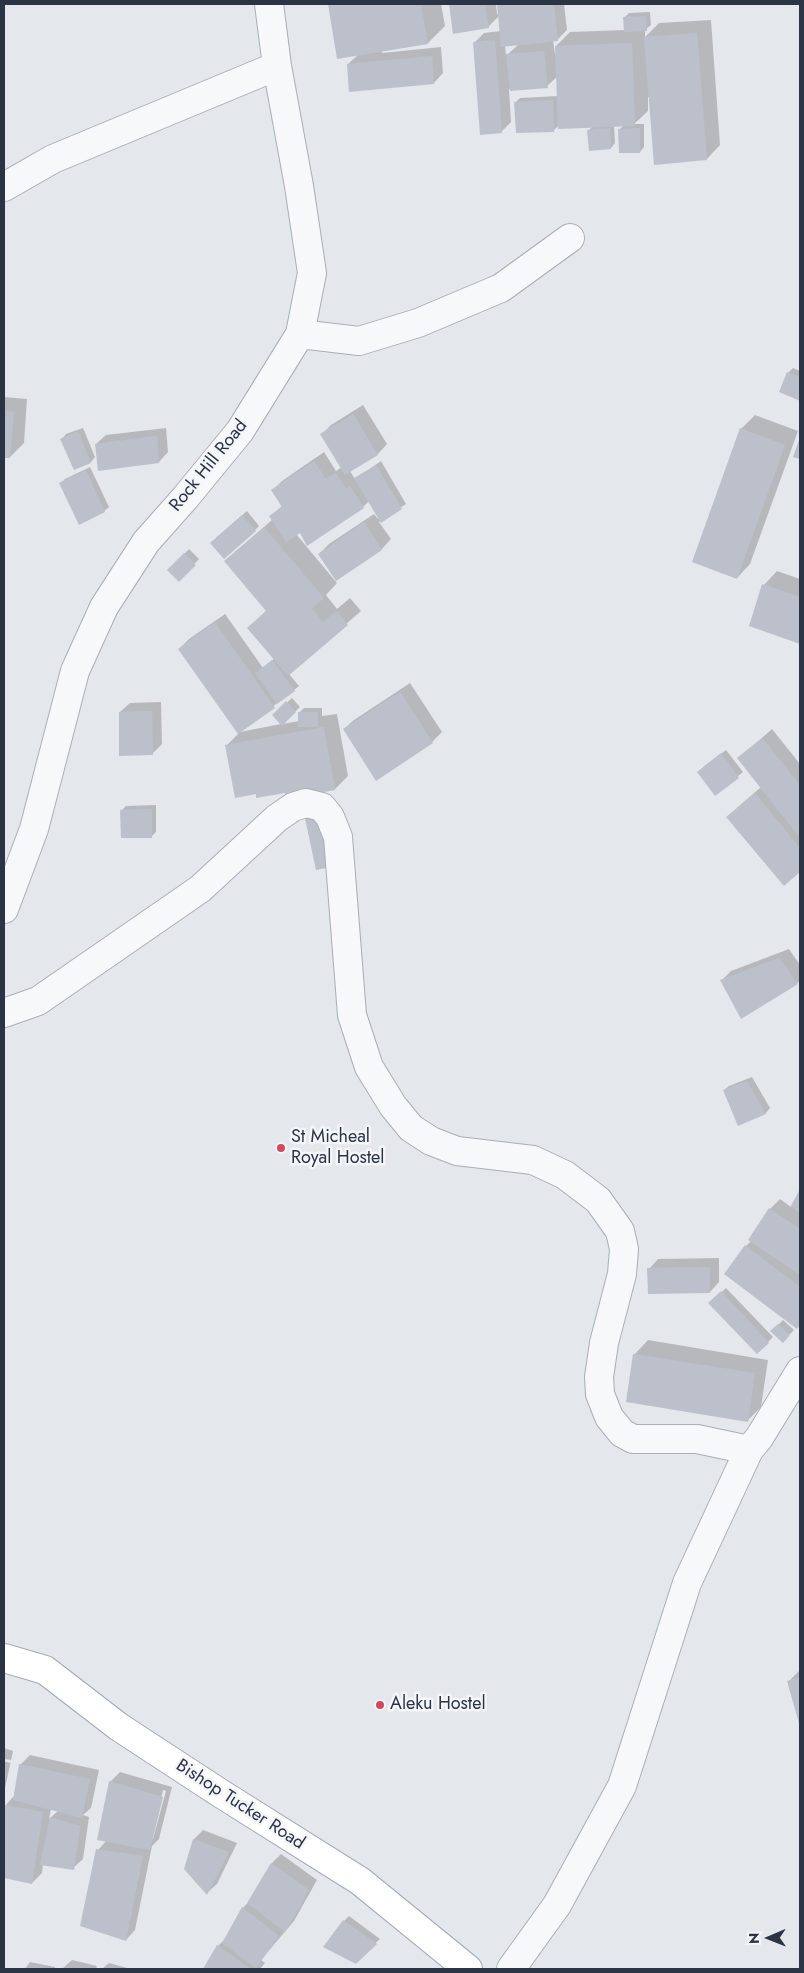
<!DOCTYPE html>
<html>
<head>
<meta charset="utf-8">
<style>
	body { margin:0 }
	#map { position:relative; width:804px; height:1973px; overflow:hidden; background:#e4e7ec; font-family:Jost,sans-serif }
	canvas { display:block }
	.frame { position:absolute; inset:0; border:5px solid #2b3445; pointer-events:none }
	.north { position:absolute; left:744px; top:1913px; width:50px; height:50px; -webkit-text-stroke:4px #f4f6f9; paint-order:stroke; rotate:269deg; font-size:14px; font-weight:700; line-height:20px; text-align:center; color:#2b3445 }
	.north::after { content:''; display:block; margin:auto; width:18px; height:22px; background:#2b3445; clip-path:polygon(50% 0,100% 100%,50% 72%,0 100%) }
</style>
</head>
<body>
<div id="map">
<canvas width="804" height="1973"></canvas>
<div class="frame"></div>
<div class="north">N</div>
</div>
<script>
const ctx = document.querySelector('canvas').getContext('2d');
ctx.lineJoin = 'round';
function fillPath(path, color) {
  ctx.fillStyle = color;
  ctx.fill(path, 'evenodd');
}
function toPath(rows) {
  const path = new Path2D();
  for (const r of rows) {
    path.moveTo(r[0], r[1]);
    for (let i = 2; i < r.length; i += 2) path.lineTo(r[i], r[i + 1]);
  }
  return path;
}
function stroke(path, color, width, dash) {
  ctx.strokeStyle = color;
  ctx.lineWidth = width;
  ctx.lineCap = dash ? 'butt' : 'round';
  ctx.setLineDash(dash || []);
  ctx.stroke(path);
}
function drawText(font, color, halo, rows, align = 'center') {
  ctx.font = font + ' Jost,sans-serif';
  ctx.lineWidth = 5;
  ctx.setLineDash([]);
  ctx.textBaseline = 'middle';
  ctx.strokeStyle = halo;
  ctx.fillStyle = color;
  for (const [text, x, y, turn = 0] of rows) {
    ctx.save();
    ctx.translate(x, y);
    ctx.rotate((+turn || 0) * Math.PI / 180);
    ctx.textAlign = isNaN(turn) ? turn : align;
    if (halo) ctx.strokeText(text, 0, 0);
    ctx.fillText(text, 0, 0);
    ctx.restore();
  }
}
const shadow = toPath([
	[329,4,441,4,445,26,428,43,382,51,382,53,441,47,443,73,434,83,348,64,358,55,338,58],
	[451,4,496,4,497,14,499,14,498,4,564,4,567,30,557,40,553,40,555,54,557,53,556,46,570,32,625,30,625,17,629,13,650,12,651,25,645,30,645,37,659,23,711,20,720,145,707,159,650,97,648,97,648,111,634,124,644,124,644,147,640,152,620,129,624,125,614,125,615,143,611,148,588,131,593,126,559,125,554,130,515,103,520,98,558,96,558,76,547,86,509,89,511,122,501,132,475,42,484,33,501,31,499,16,488,27,455,32],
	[519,44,506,56,505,45],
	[793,368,800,371,800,399,781,392,788,373],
	[4,397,27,399,24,443,10,457,4,456],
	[363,405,387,444,378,454,350,471,355,479,381,461,406,504,379,522,391,539,382,549,336,580,319,554,329,544,374,514,378,519,379,518,369,501,363,507,296,534,337,583,326,595,337,609,350,598,361,611,289,674,299,686,294,690,240,732,281,724,273,715,292,698,300,707,282,724,299,721,299,713,304,708,322,708,322,716,337,714,348,776,335,789,257,793,227,745,239,733,179,649,189,639,225,614,263,668,275,658,249,628,267,610,226,561,273,519,271,516,283,505,273,490,282,481,324,452,336,471,342,467,322,434,331,425],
	[755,415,798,431,750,564,737,578,741,429],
	[83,428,95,457,91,462,62,439,66,434],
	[166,428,168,452,159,462,96,444,106,435],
	[90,467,109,507,104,511,61,483,65,479],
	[247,511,259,526,255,530,216,538],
	[189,549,199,559,179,580,169,570],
	[777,571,800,579,800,642,750,626,764,585],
	[410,683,442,732,432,742,344,729,354,720],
	[161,702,162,744,152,754,120,712,130,703],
	[772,729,800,764,800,871,784,885,737,808,761,787,738,759],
	[726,750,743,772,716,794,703,767],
	[156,805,156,832,152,836,122,810,126,806],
	[789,949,800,965,800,981,797,983,722,980,731,971],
	[752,1077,770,1108,766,1113,738,1124,724,1090,729,1086],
	[800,1191,800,1325,797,1328,746,1246,751,1241,750,1240,770,1209,780,1199,791,1207],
	[719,1258,719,1282,710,1292,649,1269,658,1259],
	[726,1288,773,1337,757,1353,710,1303],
	[783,1320,794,1330,783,1341,772,1331],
	[648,1340,768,1360,761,1407,747,1421,627,1401,635,1354],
	[800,1670,800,1725,789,1681],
	[4,1748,13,1751,4,1793,4,1761,10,1763,11,1760,4,1759],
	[30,1755,99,1770,91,1808,83,1815,89,1817,83,1859,73,1868,43,1864,42,1873,32,1883,4,1877,5,1806,14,1796,21,1764],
	[51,1809,58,1811,49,1819],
	[120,1772,172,1787,159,1839,152,1846,135,1930,126,1940,98,1850,107,1840,110,1782],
	[163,1790,166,1791,153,1839,151,1839],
	[203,1830,237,1843,217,1884,207,1893,185,1869,194,1839],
	[281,1854,317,1880,294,1921,261,1960,265,1963,260,1969,205,1969,218,1946,226,1938,243,1908,251,1899,272,1863],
	[349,1916,380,1939,356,1962,344,1921],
	[72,1960,97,1966,96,1969,62,1969],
	[30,1962,55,1967,55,1969,25,1969],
	[109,1963,131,1969,102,1969]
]);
const building = toPath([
	[328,4,421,4,428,44,337,59],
	[449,4,485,4,489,28,453,34],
	[497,4,554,4,558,41,501,47],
	[646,16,647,31,624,32,623,17],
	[697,33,707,160,654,165,644,37],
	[495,40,502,133,480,135,473,42],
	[632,43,635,126,558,129,555,46],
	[544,51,548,88,510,91,506,54],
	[432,56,434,84,349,92,347,64],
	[553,100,554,132,516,133,514,102],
	[610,128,611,149,589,151,587,130],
	[640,128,640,153,619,153,618,129],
	[787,372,800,377,800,401,779,392],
	[4,411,14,412,10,458,4,458],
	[353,414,378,455,345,475,320,434],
	[740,428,785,445,737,579,692,562],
	[78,431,91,463,74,470,60,439],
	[157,436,159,463,98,471,95,444],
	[800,437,800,459,793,457],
	[314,461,326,479,336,473,346,489,350,486,364,508,307,546,300,533,286,542,269,516,282,507,271,490],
	[376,465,402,509,381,523,354,478],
	[86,470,105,512,79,525,59,483],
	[242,515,256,531,224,559,210,543],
	[364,522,382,550,336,581,318,554],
	[264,527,324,598,312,608,323,622,336,611,348,625,288,676,247,628,266,611,224,561],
	[184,553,196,565,179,582,167,570],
	[762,584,800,597,800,644,749,626],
	[215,622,275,708,238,734,178,649],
	[272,660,295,691,277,704,255,673],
	[400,692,433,743,376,781,343,729],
	[286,701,296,712,282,726,272,715],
	[152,711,153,755,119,756,119,712],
	[298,712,318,712,318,727,298,727],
	[324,727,335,790,286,799,285,793,256,798,256,794,235,798,225,745],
	[762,738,800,785,800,838,737,758],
	[721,753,739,778,715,796,697,772],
	[755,793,800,848,800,872,784,886,726,817],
	[152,809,152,838,121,838,120,810],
	[326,814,337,866,316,870,305,818],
	[779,958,798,984,741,1019,720,980],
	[747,1081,766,1114,738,1126,723,1090],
	[800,1189,800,1214,791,1206],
	[769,1208,800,1229,800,1275,748,1240],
	[745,1245,800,1287,800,1325,797,1329,724,1274],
	[710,1267,710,1293,648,1294,647,1268],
	[721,1291,769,1343,757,1354,708,1303],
	[778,1324,790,1335,783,1343,770,1331],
	[633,1354,755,1373,748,1422,626,1402],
	[800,1677,800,1727,787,1681],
	[19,1764,90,1779,82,1818,13,1800],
	[109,1781,163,1797,150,1850,97,1840],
	[4,1805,43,1812,32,1884,4,1878],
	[50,1817,80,1826,74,1870,40,1865],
	[193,1839,229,1852,207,1895,184,1869],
	[96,1849,143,1856,126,1941,80,1926],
	[271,1863,309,1890,285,1932,247,1903],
	[242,1907,279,1936,256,1968,222,1943],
	[343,1920,377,1944,356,1964,323,1947],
	[217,1945,251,1969,203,1969]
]);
const minor = toPath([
	[4,187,53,159,277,66],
	[300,334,359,341,418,323,501,288,570,238],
	[4,909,34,829,75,671,104,607,146,542,185,498,240,431,300,334,312,273,299,186,277,66,269,4],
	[4,1013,38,1001,200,889,277,818,293,807,306,803,322,807,330,817,338,837,352,1015,369,1067,393,1106,411,1128,431,1141,457,1151,533,1160,565,1175,598,1200,620,1231,624,1249,622,1274,604,1343,599,1377,600,1394,609,1417,622,1433,633,1439,697,1439,749,1450],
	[511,1969,557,1905,622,1786,687,1583,749,1450,759,1438,800,1371]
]);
const major = toPath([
	[4,1658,45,1670,119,1727,220,1793,360,1881,468,1969]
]);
const markers = [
	[281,1148,5,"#d1495b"],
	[380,1705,5,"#d1495b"]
];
const streetNames = [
	["Rock Hill Road",209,466,-51],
	["Bishop Tucker Road",240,1805,33]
];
const poiNames = [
	["St Micheal",291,1138],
	["Royal Hostel",291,1159],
	["Aleku Hostel",390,1705]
];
fillPath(shadow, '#0003');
fillPath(building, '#bbc0ca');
stroke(minor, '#a9aeb7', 30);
stroke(major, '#a3abb8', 30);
stroke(minor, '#f7f8fa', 28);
stroke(major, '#fff', 28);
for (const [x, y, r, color] of markers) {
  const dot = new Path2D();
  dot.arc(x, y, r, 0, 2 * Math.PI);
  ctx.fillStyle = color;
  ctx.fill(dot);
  stroke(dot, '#f4f6f9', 2);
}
drawText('18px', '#2b3445', '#f4f6f9', streetNames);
drawText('18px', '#2b3445', '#f4f6f9', poiNames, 'left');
</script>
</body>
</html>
